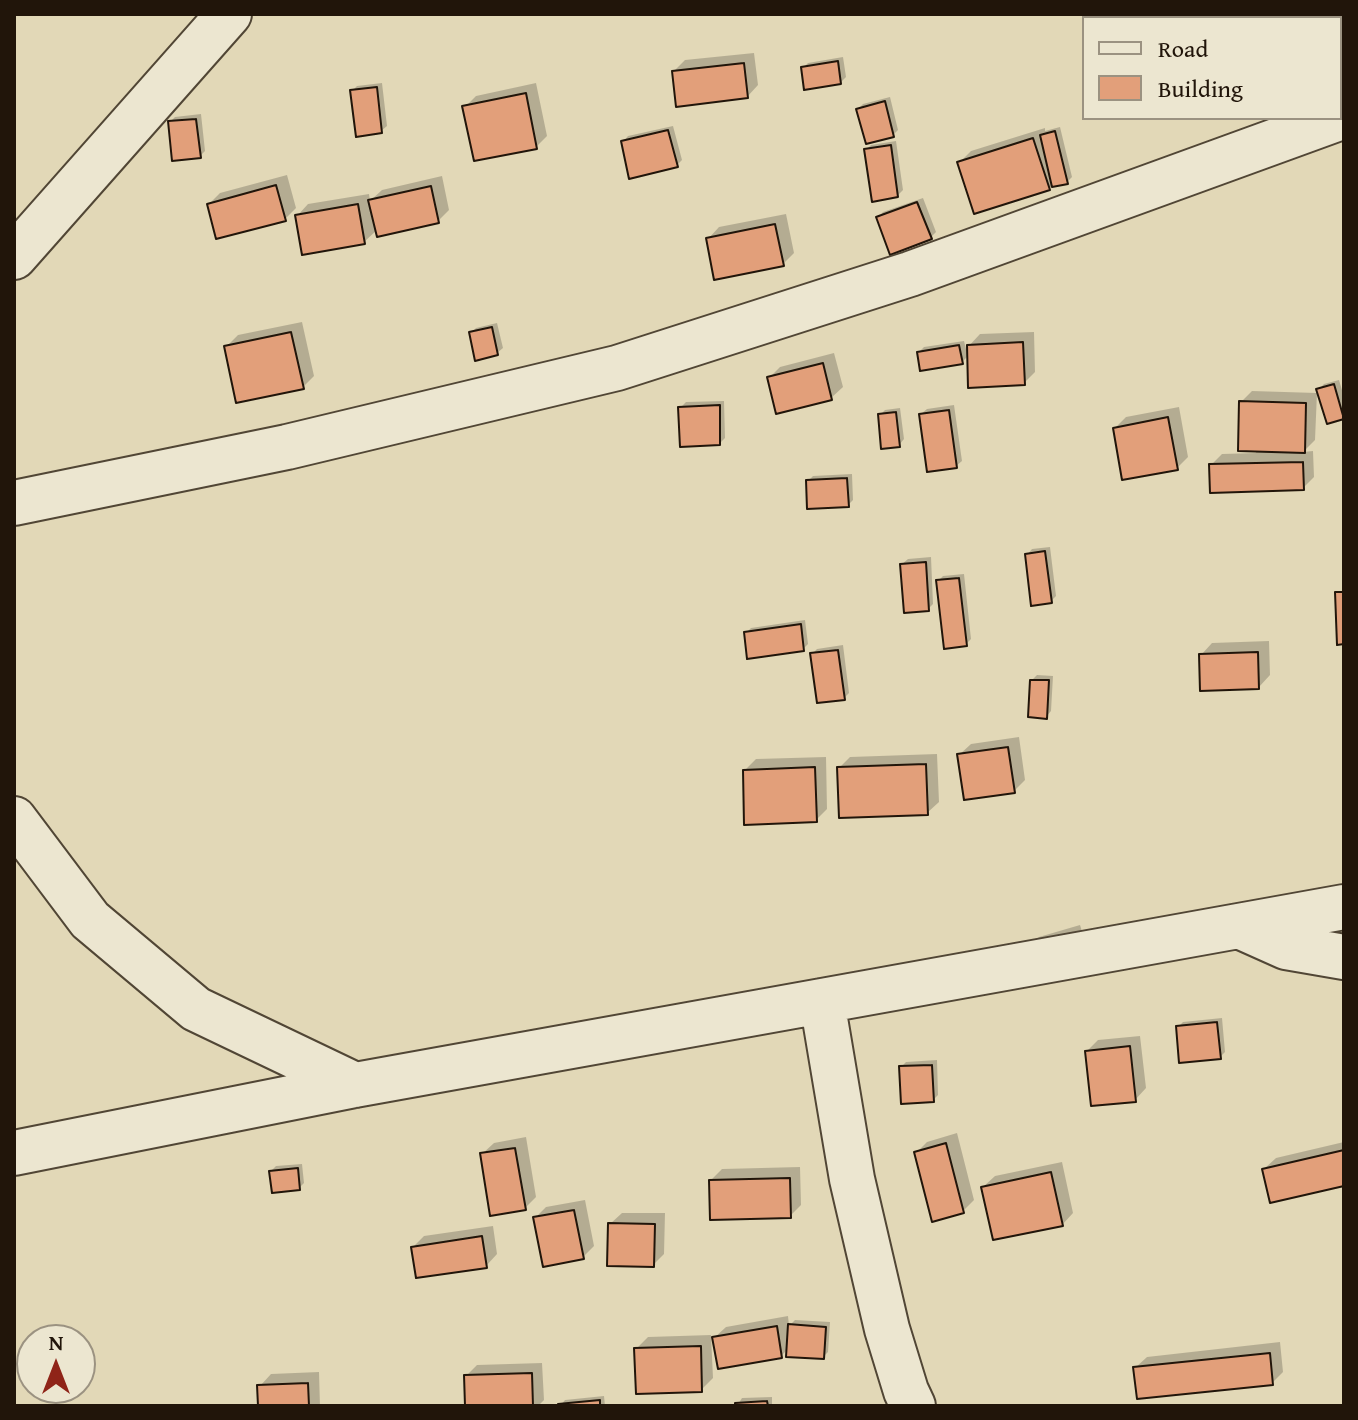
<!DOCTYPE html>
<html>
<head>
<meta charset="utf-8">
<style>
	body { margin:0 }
	#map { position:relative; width:1358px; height:1420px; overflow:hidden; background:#e2d8b7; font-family:"Gentium Book Plus",serif }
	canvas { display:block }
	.frame { position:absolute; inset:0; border:16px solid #21150a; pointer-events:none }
	.legend { position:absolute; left:1082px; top:16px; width:260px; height:104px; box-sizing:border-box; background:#ece6d0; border:2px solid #9b9281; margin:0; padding:10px 14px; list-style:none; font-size:24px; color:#21150a }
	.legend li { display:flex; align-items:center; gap:16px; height:40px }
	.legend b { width:40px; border:2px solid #9b9281 }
	.north { position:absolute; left:16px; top:1324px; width:80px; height:80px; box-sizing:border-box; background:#ece6d0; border:2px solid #9b9281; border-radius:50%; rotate:0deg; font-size:22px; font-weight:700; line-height:32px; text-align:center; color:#21150a }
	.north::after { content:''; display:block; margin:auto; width:28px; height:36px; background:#8f2418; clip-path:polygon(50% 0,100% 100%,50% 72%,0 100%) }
</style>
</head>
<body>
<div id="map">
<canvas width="1358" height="1420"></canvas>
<div class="frame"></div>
<ul class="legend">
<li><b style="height:10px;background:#ece6d0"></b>Road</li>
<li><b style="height:22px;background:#e29f7a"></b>Building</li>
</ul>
<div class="north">N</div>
</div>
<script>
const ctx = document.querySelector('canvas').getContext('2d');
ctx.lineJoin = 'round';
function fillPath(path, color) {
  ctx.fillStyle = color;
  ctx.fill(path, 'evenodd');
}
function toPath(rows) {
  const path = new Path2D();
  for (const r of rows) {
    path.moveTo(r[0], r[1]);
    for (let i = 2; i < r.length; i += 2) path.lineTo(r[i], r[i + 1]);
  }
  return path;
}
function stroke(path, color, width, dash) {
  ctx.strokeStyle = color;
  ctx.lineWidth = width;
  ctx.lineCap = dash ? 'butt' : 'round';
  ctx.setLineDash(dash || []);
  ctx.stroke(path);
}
const shadow = toPath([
	[754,53,758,85,747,97,674,71,685,60],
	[843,57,846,77,840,83,803,68,808,63],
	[382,83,387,126,381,131,352,91,357,86],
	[536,83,547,136,536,147,465,107,476,96],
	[890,97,898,130,893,135,858,109,863,104],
	[201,114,205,151,200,156,170,122,175,117],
	[673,126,682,160,677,165,623,142,628,136],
	[1060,127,1072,177,1067,182,1049,188,960,162,971,151,1045,128,1045,131],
	[896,141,903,190,897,196,866,150,871,145],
	[287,175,296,208,285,219,209,204,220,193],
	[442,176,449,210,438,221,377,230,364,242,297,216,308,204,369,194,370,201,382,190],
	[923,198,936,232,930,238,878,218,883,212],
	[786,214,794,253,783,264,708,239,719,227],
	[302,322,314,376,303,387,226,347,238,335],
	[497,323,503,348,497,353,471,333,476,328],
	[1034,332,1035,372,1024,383,969,355,962,362,919,352,924,347,964,341,966,349,980,334],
	[834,353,843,387,831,398,769,378,780,367],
	[1339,380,1344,397,1343,418,1319,389,1324,384],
	[1252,391,1317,393,1315,440,1303,452,1313,451,1314,477,1303,488,1211,465,1222,454,1256,453,1241,402],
	[724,401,725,438,720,443,680,408,686,402],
	[954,405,962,461,956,466,921,414,927,409],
	[1179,407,1188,457,1177,468,1115,428,1126,417],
	[900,408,904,439,899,445,880,415,885,410],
	[852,474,853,500,848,505,808,481,813,476],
	[1050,547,1056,596,1051,601,1027,555,1032,549],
	[931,557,933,604,928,609,902,564,908,559],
	[964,574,971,639,966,644,938,581,943,576],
	[805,620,808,644,803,649,746,633,751,628],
	[1269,641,1270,675,1259,687,1201,655,1212,643],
	[843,645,849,693,844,698,812,654,817,649],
	[1037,675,1053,676,1051,711,1046,717,1032,680],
	[1019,737,1025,780,1014,791,959,755,971,744],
	[937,754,939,802,927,813,839,768,850,757],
	[826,757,827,809,816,820,745,770,756,759],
	[1080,925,1085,941,1034,942,1039,937],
	[1222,1018,1225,1052,1220,1057,1178,1027,1183,1022],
	[1140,1036,1146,1088,1135,1100,1087,1051,1098,1040],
	[937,1060,938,1095,933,1100,901,1067,906,1062],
	[957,1133,974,1200,963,1211,916,1153,927,1142],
	[526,1137,536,1197,525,1208,482,1154,494,1143],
	[1344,1142,1344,1184,1264,1169,1276,1158],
	[1062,1162,1073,1213,1062,1225,983,1187,995,1176],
	[302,1164,304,1183,299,1188,271,1171,276,1166],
	[800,1167,801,1205,790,1216,711,1180,722,1169],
	[585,1200,594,1246,583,1257,535,1218,546,1207],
	[622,1213,665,1213,664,1254,653,1265,610,1224],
	[493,1226,497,1254,486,1266,413,1247,424,1236],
	[788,1316,789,1326,795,1320,830,1322,828,1352,823,1357,789,1348,781,1356,714,1338,726,1327],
	[711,1335,713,1378,701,1390,636,1349,648,1337],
	[1280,1342,1283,1372,1272,1383,1135,1368,1147,1357],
	[542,1363,544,1400,538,1406,467,1406,466,1376,477,1365],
	[319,1372,320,1406,260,1406,260,1386,271,1374],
	[604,1396,605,1406,560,1406,565,1400],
	[772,1397,772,1406,737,1406,742,1398]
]);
const building = toPath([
	[838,61,841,84,804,90,801,67,838,61],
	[744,63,748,98,676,107,672,71,744,63],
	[377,87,382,133,356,137,350,90,377,87],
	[526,93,537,149,474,161,462,106,526,93],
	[885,101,894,137,866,144,856,109,885,101],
	[196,119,201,158,172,161,168,121,196,119],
	[668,130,678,167,629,179,621,141,668,130],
	[1055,131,1068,184,1052,187,1040,135,1055,131],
	[1033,138,1050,190,974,214,957,162,1033,138],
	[891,145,898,197,872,202,864,149,891,145],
	[276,185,286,221,216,239,207,204,276,185],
	[431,186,439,223,377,237,368,200,431,186],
	[917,202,932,239,890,255,876,217,917,202],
	[358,204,365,244,302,255,295,215,358,204],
	[775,224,784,266,714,280,706,238,775,224],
	[492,327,498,355,475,361,469,332,492,327],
	[291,332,304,389,236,403,224,346,291,332],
	[1023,342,1025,385,968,388,967,345,1023,342],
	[959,345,963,364,920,371,917,352,959,345],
	[823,363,832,400,776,414,767,377,823,363],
	[1334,384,1344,419,1327,424,1316,389,1334,384],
	[1239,401,1306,403,1305,453,1238,451,1239,401],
	[720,405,720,445,680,447,678,407,720,405],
	[949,410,957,468,927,472,919,414,949,410],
	[896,412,900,447,881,449,878,414,896,412],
	[1168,417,1178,470,1122,480,1113,428,1168,417],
	[1303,462,1304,490,1210,493,1209,464,1303,462],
	[847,478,849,507,807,509,806,480,847,478],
	[1045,551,1052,603,1031,606,1025,554,1045,551],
	[926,562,929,611,904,613,900,564,926,562],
	[959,578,967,646,944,649,936,580,959,578],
	[1335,592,1344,592,1344,644,1337,645,1335,592],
	[801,624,804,651,747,659,744,632,801,624],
	[838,650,845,700,817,703,810,653,838,650],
	[1258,652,1259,689,1200,691,1199,654,1258,652],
	[1030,680,1049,680,1047,719,1028,717,1030,680],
	[1008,747,1015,793,964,800,957,754,1008,747],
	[926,764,928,815,839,818,837,767,926,764],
	[815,767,817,822,744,825,743,770,815,767],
	[1217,1022,1221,1059,1179,1063,1176,1026,1217,1022],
	[1130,1046,1136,1102,1091,1106,1085,1051,1130,1046],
	[932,1065,934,1102,901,1104,899,1066,932,1065],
	[946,1143,964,1213,932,1222,914,1152,946,1143],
	[515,1148,526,1210,490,1216,480,1153,515,1148],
	[1344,1150,1344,1186,1270,1203,1262,1169,1344,1150],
	[298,1168,300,1190,272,1193,269,1171,298,1168],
	[1051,1172,1063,1226,993,1240,981,1187,1051,1172],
	[790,1178,791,1218,710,1220,709,1180,790,1178],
	[574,1210,584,1259,543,1267,533,1217,574,1210],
	[608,1223,655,1224,654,1267,607,1266,608,1223],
	[482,1236,487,1268,416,1278,411,1247,482,1236],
	[788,1324,826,1327,824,1359,786,1357,788,1324],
	[777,1326,782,1358,718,1369,712,1337,777,1326],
	[701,1346,702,1392,636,1394,634,1348,701,1346],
	[1270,1353,1273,1385,1137,1399,1133,1367,1270,1353],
	[532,1373,533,1406,465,1406,464,1375,532,1373],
	[308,1383,309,1406,258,1406,257,1385,308,1383],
	[600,1400,600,1406,558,1406,558,1404,600,1400],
	[767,1401,768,1406,735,1406,735,1403,767,1401]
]);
const minor = toPath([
	[14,257,229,14],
	[14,503,287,447,617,368,910,274,1339,118],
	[14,819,90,920,196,1009,355,1085],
	[1239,926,1286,947,1344,957],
	[822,1001,852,1179,887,1329,906,1391,913,1406],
	[14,1153,355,1085,1344,907]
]);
fillPath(shadow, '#0003');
fillPath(building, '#e29f7a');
stroke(building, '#21150a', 2);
stroke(minor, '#514635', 48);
stroke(minor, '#ece6d0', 44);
</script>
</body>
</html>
